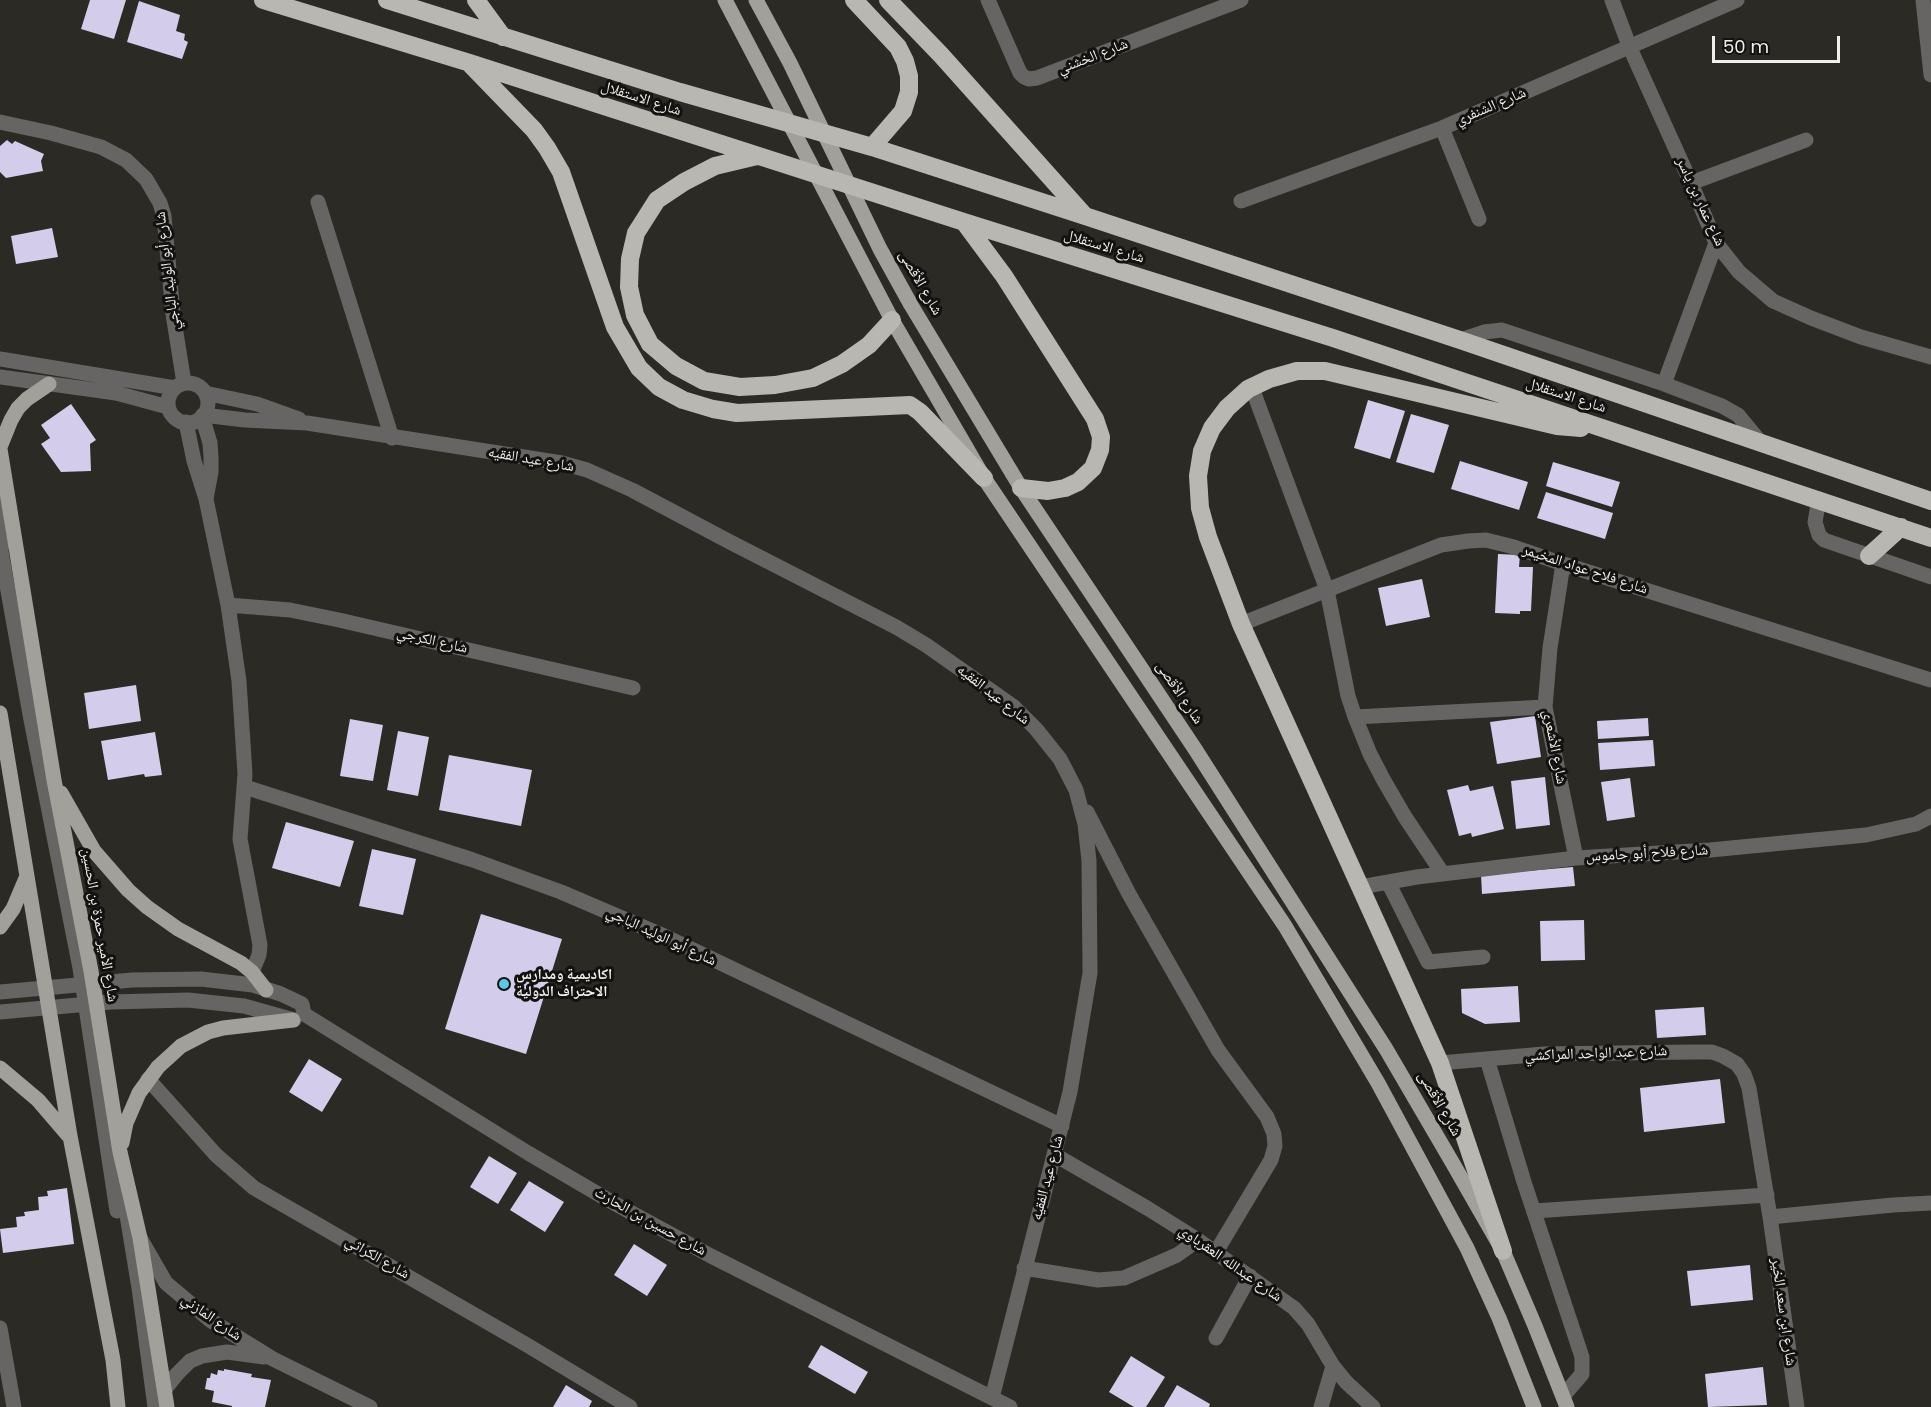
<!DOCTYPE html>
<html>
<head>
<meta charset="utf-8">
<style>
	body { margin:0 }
	#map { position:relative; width:1931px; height:1407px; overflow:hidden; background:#2c2a25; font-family:Poppins,sans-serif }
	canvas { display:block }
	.scale { position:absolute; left:1712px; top:36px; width:128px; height:27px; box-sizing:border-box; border:3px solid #f1efec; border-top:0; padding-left:8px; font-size:18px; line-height:21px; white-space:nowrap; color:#f1efec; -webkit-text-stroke:4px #131210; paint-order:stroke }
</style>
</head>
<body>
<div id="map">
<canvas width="1931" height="1407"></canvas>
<div class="scale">50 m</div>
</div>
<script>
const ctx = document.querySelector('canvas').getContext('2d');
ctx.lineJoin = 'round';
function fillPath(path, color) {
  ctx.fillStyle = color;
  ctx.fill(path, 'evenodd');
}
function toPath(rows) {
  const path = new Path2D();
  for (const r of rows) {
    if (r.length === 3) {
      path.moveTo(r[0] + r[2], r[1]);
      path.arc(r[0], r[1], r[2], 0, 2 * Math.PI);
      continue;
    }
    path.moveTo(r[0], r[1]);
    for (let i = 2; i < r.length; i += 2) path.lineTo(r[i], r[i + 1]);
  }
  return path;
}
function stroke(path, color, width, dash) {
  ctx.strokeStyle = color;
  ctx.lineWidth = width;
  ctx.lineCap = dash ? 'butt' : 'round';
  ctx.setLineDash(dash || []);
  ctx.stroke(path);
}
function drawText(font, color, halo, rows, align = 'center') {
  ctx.font = font + ' Poppins,"Noto Naskh Arabic",sans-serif';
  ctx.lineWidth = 6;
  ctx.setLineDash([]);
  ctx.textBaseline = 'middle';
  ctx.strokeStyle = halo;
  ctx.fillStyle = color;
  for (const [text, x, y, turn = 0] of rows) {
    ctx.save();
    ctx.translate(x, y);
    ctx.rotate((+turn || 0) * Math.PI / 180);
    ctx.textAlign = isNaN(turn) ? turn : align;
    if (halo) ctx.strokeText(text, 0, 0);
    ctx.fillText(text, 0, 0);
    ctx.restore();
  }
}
const building = toPath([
	[90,0,126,0,114,39,81,29],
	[139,1,180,15,176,31,185,34,184,40,188,42,182,59,127,42],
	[7,140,12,144,15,141,44,154,41,161,43,171,6,178,0,172,0,146],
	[52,228,58,257,16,264,11,236],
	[1368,400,1405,411,1390,459,1354,448],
	[71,404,96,440,90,444,91,471,61,472,41,444,50,438,41,425],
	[1411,414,1449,425,1434,473,1396,462],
	[1460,461,1528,482,1519,510,1451,489],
	[1553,462,1620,482,1612,507,1546,486],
	[1546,492,1613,513,1605,539,1537,518],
	[1498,554,1520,555,1519,567,1533,567,1531,611,1520,611,1520,614,1495,613],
	[1422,579,1430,617,1386,626,1378,588],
	[136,685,141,721,89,729,84,693],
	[1535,716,1541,757,1497,764,1490,722],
	[1648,718,1649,736,1598,739,1597,721],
	[350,719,383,725,373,781,340,776],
	[398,731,429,737,418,796,387,790],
	[155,732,162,775,145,777,144,774,108,780,101,741],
	[1653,740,1655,766,1600,770,1598,743],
	[449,755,532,770,521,826,439,810],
	[1545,777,1550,825,1516,829,1511,781],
	[1630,778,1635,817,1607,821,1601,782],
	[1468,785,1470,791,1493,786,1504,829,1472,837,1471,833,1459,836,1447,790],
	[286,822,354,841,340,887,272,868],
	[372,849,416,859,403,915,359,906],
	[1573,867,1575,886,1482,894,1481,875],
	[481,914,562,939,526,1054,445,1029],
	[1584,920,1585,960,1541,961,1540,921],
	[1518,986,1520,1022,1485,1024,1462,1013,1461,989],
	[1704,1007,1706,1035,1657,1038,1655,1010],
	[309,1059,342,1079,322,1112,289,1092],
	[1720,1079,1725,1123,1644,1132,1640,1088],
	[489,1156,517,1173,498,1204,470,1187],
	[529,1181,564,1202,545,1232,510,1210],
	[67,1188,74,1244,3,1253,0,1229,17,1227,16,1217,25,1216,24,1212,39,1210,38,1197,48,1196,47,1191],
	[634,1244,667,1265,647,1296,614,1275],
	[1750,1265,1753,1300,1691,1306,1687,1271],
	[821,1345,868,1372,855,1394,808,1367],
	[1131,1356,1165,1377,1146,1407,1134,1407,1109,1392],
	[1763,1367,1767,1405,1708,1407,1705,1374],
	[224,1369,252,1374,251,1377,271,1380,265,1407,232,1407,232,1406,212,1402,214,1391,205,1389,207,1378,210,1378,211,1373,217,1375,218,1370,224,1371],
	[566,1385,592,1401,589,1407,553,1407],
	[1177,1385,1210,1404,1209,1407,1164,1407]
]);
const minor = toPath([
	[988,0,1020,73,1024,77,1029,79,1037,78,1241,0],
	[1612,0,1630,48,1691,183,1716,243,1739,272,1773,301,1811,318,1861,337,1931,357],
	[1923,0,1931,75],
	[0,122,51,133,101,147,126,160,146,179,160,203,164,216,173,314,184,383],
	[1442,128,1479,219],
	[1691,183,1806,140],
	[1241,201,1442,128,1737,0],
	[318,202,392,438],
	[1460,340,1484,332,1502,330,1664,384,1722,406,1738,415,1762,444],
	[0,359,175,388],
	[0,377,116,393,168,407],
	[188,403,20],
	[1664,384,1716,243],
	[1252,388,1327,590,1348,696,1355,717,1545,707],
	[205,393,257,404,299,419],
	[203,415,245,420,307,423,562,463,587,470,632,490,730,542,896,627,926,645,1014,707,1036,729,1060,759,1076,790,1085,824,1089,861,1090,973,1070,1092,992,1398],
	[202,416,210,443,211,457,211,472,206,499],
	[186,422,194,461,206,499,228,605,239,681,245,774,240,839,260,945,259,955,252,972],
	[0,497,8,542],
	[1819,499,1815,522,1819,535,1824,540,1931,577],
	[0,546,31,720,80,968,117,1211],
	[1563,564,1550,648,1545,707,1576,858],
	[228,605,290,610,339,620,633,688],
	[1241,624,1441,545,1468,541,1486,540,1514,547,1563,564,1931,680],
	[1355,717,1370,754,1383,779,1405,817,1443,874],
	[245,787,473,860,561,892,664,936,1062,1126],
	[1087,812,1129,894,1202,1022,1218,1050,1267,1117,1274,1134,1275,1146,1271,1160,1216,1252],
	[1388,882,1428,962,1483,957],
	[1360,887,1417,877,1576,858,1710,850,1866,835,1916,824,1931,816],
	[0,992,132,980,201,979,253,985,281,994,302,1004,304,1014],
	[0,1012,111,1002,188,1000,244,1006,294,1020],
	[304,1014,528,1153,610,1201,711,1256,1010,1407],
	[1487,1059,1524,1182,1582,1357,1582,1374,1563,1396],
	[1440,1063,1544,1054,1690,1052,1712,1052,1723,1056,1737,1064,1744,1074,1749,1088,1770,1217,1797,1407],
	[148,1079,216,1155,254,1188,527,1345,630,1407],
	[1055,1155,1147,1208,1198,1240,1294,1308,1308,1324,1333,1366,1346,1382,1373,1407],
	[124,1197,139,1288,155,1407],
	[1534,1211,1767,1195],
	[1770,1217,1893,1205,1931,1203],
	[140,1238,166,1283,210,1320,273,1359,370,1407],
	[1024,1268,1098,1280,1124,1278,1177,1255,1198,1240],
	[0,1328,14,1407],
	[1216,1338,1250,1276],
	[165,1389,177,1374,190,1361,202,1356,227,1352,264,1357],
	[1321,1407,1333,1366]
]);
const major = toPath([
	[725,0,892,320,984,478,1285,926,1378,1083,1467,1248,1499,1318,1534,1407],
	[756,0,790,63,880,249,911,305,1021,488,1195,749,1386,1049,1452,1162,1503,1251,1535,1326,1567,1407],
	[0,447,11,420,18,408,27,399,49,384],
	[0,449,54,780,91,971,120,1152,140,1238,167,1407],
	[0,713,70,1136,113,1360,118,1407],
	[61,793,94,851,128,890,147,907,178,929,241,963,252,972,266,990],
	[0,927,13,909,27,876],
	[0,1068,38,1100,68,1135],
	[122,1143,126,1123,139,1093,158,1067,181,1046,208,1032,223,1028,293,1020]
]);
const highway = toPath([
	[263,0,470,63,964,222,1333,338,1931,538],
	[387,0,680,92,872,147,1085,216,1460,340,1931,501],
	[476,0,503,37],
	[854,0,898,47,905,61,909,76,909,92,903,111,872,147],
	[888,0,941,55,1084,215],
	[471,65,534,130,547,148,561,172,615,327,639,368,659,387,683,400,713,409,737,413,910,405,920,412,984,478],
	[757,156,715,166,684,182,657,200,636,233,630,259,629,287,635,315,650,344,676,366,704,381,740,387,775,385,813,378,842,364,869,345,892,320],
	[964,222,1004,276,1095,419,1101,437,1100,450,1093,468,1078,482,1065,488,1048,491,1021,488],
	[1869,556,1901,527],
	[1503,1251,1440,1063,1241,624,1208,537,1200,508,1198,476,1202,451,1212,428,1227,408,1248,389,1269,379,1297,371,1325,371,1557,426,1581,428]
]);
const markers = [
	[504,984,6,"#5ac8e5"]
];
const streetNames = [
	["شارع الخشني",1093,57,-21],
	["شارع الاستقلال",641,99,18],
	["شارع الشنفري",1491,107,-23],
	["شاع عمار بن ياسر",1700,202,65],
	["شارع الاستقلال",1104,247,17],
	["شارع أبو الوليد الباجي",168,271,-97],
	["شارع الأقصى",920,283,60],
	["شارع الاستقلال",1566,396,18],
	["شارع عيد الفقيه",531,460,10],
	["شارع فلاح عواد المخيمر",1585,570,18],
	["شارع الكرجي",432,641,13],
	["شارع الأقصى",1179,693,56],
	["شارع عيد الفقيه",993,695,38],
	["شارع الأشعري",1554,747,79],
	["شارع فلاح أبو جاموس",1647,854,-3],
	["شارع الأمير حمزة بن الحسين",99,925,80],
	["شارع أبو الوليد الباجي",661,937,25],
	["شارع عبد الواحد المراكشي",1596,1054,-2],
	["شارع الأقصى",1439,1104,60],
	["شارع عيد الفقيه",1048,1178,-75],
	["شارع حسين بن الحارث",650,1222,29],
	["شارع الكراثي",377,1258,30],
	["شارع عبدالله العقرباوي",1230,1264,35],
	["شارع ابن سعد الخير",1783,1312,82],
	["شارع المازني",211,1318,35]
];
const poiNames = [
	["اكاديمية ومدارس",516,975],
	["الاحتراف الدولية",516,992]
];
fillPath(building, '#d3ccea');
stroke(minor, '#666563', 15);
stroke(major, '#a1a09b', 15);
stroke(highway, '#b8b7b1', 18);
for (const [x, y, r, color] of markers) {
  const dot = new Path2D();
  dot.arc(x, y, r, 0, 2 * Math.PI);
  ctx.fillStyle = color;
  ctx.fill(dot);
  stroke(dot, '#131210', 2);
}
drawText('15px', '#f1efec', '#131210', streetNames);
drawText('bold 15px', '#f1efec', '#131210', poiNames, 'left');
</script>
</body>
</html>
